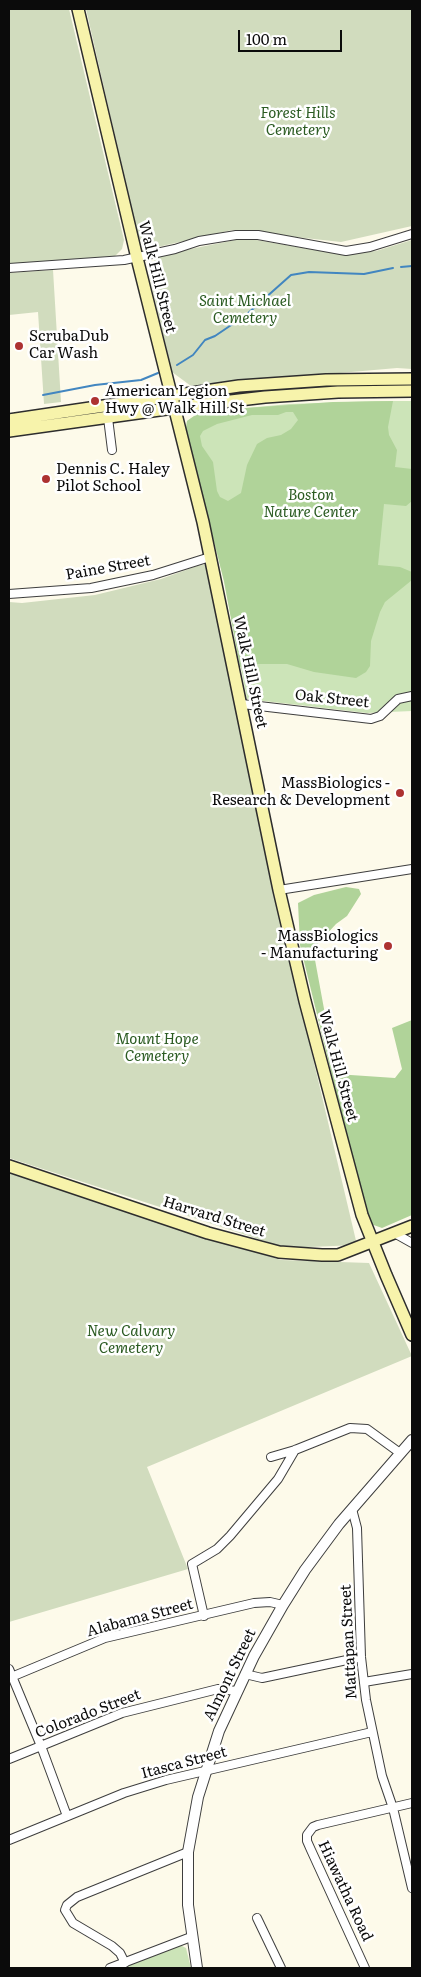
<!DOCTYPE html>
<html>
<head>
<meta charset="utf-8">
<style>
	body { margin:0 }
	#map { position:relative; width:421px; height:1977px; overflow:hidden; background:#fdfaea; font-family:Literata,serif }
	canvas { display:block }
	.frame { position:absolute; inset:0; border:10px solid #0b0b0b; pointer-events:none }
	.scale { position:absolute; left:238px; top:30px; width:104px; height:22px; box-sizing:border-box; border:2px solid #0b0b0b; border-top:0; padding-left:6px; font-size:15px; line-height:18px; white-space:nowrap; color:#0b0b0b; -webkit-text-stroke:4px #fff; paint-order:stroke }
</style>
</head>
<body>
<div id="map">
<canvas width="421" height="1977"></canvas>
<div class="frame"></div>
<div class="scale">100 m</div>
</div>
<script>
const ctx = document.querySelector('canvas').getContext('2d');
ctx.lineJoin = 'round';
function fillPath(path, color) {
  ctx.fillStyle = color;
  ctx.fill(path, 'evenodd');
}
function toPath(rows) {
  const path = new Path2D();
  for (const r of rows) {
    path.moveTo(r[0], r[1]);
    for (let i = 2; i < r.length; i += 2) path.lineTo(r[i], r[i + 1]);
  }
  return path;
}
function stroke(path, color, width, dash) {
  ctx.strokeStyle = color;
  ctx.lineWidth = width;
  ctx.lineCap = dash ? 'butt' : 'round';
  ctx.setLineDash(dash || []);
  ctx.stroke(path);
}
function drawText(font, color, halo, rows, align = 'center') {
  ctx.font = font + ' Literata,serif';
  ctx.lineWidth = 5;
  ctx.setLineDash([]);
  ctx.textBaseline = 'middle';
  ctx.strokeStyle = halo;
  ctx.fillStyle = color;
  for (const [text, x, y, turn = 0] of rows) {
    ctx.save();
    ctx.translate(x, y);
    ctx.rotate((+turn || 0) * Math.PI / 180);
    ctx.textAlign = isNaN(turn) ? turn : align;
    if (halo) ctx.strokeText(text, 0, 0);
    ctx.fillText(text, 0, 0);
    ctx.restore();
  }
}
const green = toPath([
	[376,401,412,401,412,711,367,713,247,699,224,581,186,429,187,421,197,414,246,408,289,404],
	[180,1945,186,1948,191,1968,122,1968]
]);
const forest = toPath([
	[393,401,388,427,389,435,397,450,395,467,412,469,412,501,406,506,384,504,378,565,400,567,412,572,412,580,385,602,380,612,371,641,370,666,366,672,356,678,314,672,287,664,251,664,240,667,224,581,186,429,187,421,197,414,246,408,333,402],
	[286,412,293,412,298,420,291,429,281,435,267,438,257,444,247,465,241,493,228,501,220,497,217,491,213,462,202,446,200,436,203,431,217,424,252,415,278,415],
	[346,887,359,889,361,894,347,916,336,924,313,949,336,1074,395,1078,402,1069,392,1028,412,1020,412,1215,382,1228,368,1223,300,945,298,903,314,895]
]);
const cemetery = toPath([
	[9,9,69,9,124,240,122,249,115,256,9,264],
	[86,9,412,9,412,226,341,242,232,230,149,249,138,237],
	[245,238,338,254,376,251,412,240,412,369,397,368,191,386,172,372,149,274,156,256],
	[53,270,61,402,44,404,38,312,9,315,9,273],
	[207,564,278,910,357,1245,286,1248,9,1158,9,602,22,603,95,595,161,579,197,566],
	[9,1173,281,1260,369,1263,412,1356,147,1467,188,1569,9,1622]
]);
const stream = toPath([
	[401,267,412,266],
	[177,365,193,355,205,340,215,336,246,315,291,275,309,272,364,274,393,268],
	[43,395,95,385,141,380,158,373]
]);
const minor = toPath([
	[9,268,124,260,175,249,199,241,236,235,258,235,346,251,370,247,412,234],
	[108,418,112,450],
	[9,594,91,588,153,575,210,557],
	[242,704,371,719,380,716,398,699,412,696],
	[279,890,412,869],
	[396,1234,412,1243],
	[271,1457,295,1450,350,1428,367,1429,400,1453],
	[352,1509,357,1528,361,1657,366,1700,382,1776,393,1808,412,1888],
	[204,1616,192,1564,217,1549,230,1536,278,1479,295,1450],
	[9,1669,41,1746,67,1816],
	[245,1674,262,1678,361,1657],
	[9,1678,105,1638,254,1603,270,1602,283,1605],
	[364,1682,412,1674],
	[9,1759,122,1713,218,1689,237,1691],
	[9,1840,124,1793,166,1780,372,1732],
	[257,1918,281,1968],
	[125,1963,120,1953,112,1946,73,1923,65,1910,67,1905,77,1897,188,1852],
	[110,1968,191,1937],
	[365,1968,311,1850,307,1841,307,1835,313,1827,318,1825,412,1803]
]);
const tertiary = toPath([
	[197,1968,188,1905,188,1852,198,1797,219,1731,254,1656,283,1605,305,1570,339,1524,412,1440]
]);
const secondary = toPath([
	[78,9,137,258,203,522,279,890,305,1001,362,1215,386,1275,412,1335],
	[9,420,239,386,326,380,412,379],
	[9,431,188,406,265,397,338,392,412,391],
	[9,1166,208,1233,279,1252,322,1255,338,1255,412,1226]
]);
const markers = [
	[19,346,5,"#ad3231"],
	[95,401,5,"#ad3231"],
	[46,479,5,"#ad3231"],
	[400,793,5,"#ad3231"],
	[388,946,5,"#ad3231"]
];
const parkNames = [
	["Forest Hills",298,114],
	["Cemetery",298,131],
	["Saint Michael",245,302],
	["Cemetery",245,319],
	["Boston",311,496],
	["Nature Center",311,513],
	["Mount Hope",157,1040],
	["Cemetery",157,1057],
	["New Calvary",131,1332],
	["Cemetery",131,1349]
];
const streetNames = [
	["Walk Hill Street",157,277,76],
	["Paine Street",108,568,-10],
	["Walk Hill Street",250,672,78],
	["Oak Street",332,699,6],
	["Walk Hill Street",338,1066,75],
	["Harvard Street",214,1217,17],
	["Alabama Street",140,1618,-15],
	["Mattapan Street",349,1642,-93],
	["Almont Street",230,1675,-64],
	["Colorado Street",88,1714,-21],
	["Itasca Street",184,1763,-15],
	["Hiawatha Road",345,1891,65]
];
const poiNames = [
	["ScrubaDub",29,337],
	["Car Wash",29,354],
	["American Legion",105,392],
	["Hwy @ Walk Hill St",105,409],
	["Dennis C. Haley",56,470],
	["Pilot School",56,487],
	["MassBiologics -",390,784,"right"],
	["Research & Development",390,801,"right"],
	["MassBiologics",378,937,"right"],
	["- Manufacturing",378,954,"right"]
];
fillPath(green, '#cce4b8');
fillPath(forest, '#b0d399');
fillPath(cemetery, '#d1dcbe');
stroke(stream, '#4286c0', 2);
stroke(minor, '#3e3e3e', 10);
stroke(tertiary, '#3e3e3e', 12);
stroke(secondary, '#2d2d2d', 14);
stroke(minor, '#fff', 8);
stroke(tertiary, '#fff', 10);
stroke(secondary, '#f7f3ab', 11);
for (const [x, y, r, color] of markers) {
  const dot = new Path2D();
  dot.arc(x, y, r, 0, 2 * Math.PI);
  ctx.fillStyle = color;
  ctx.fill(dot);
  stroke(dot, '#fff', 2);
}
drawText('italic 15px', '#2b5b22', '#fff', parkNames);
drawText('15px', '#0b0b0b', '#fff', streetNames);
drawText('15px', '#0b0b0b', '#fff', poiNames, 'left');
</script>
</body>
</html>
